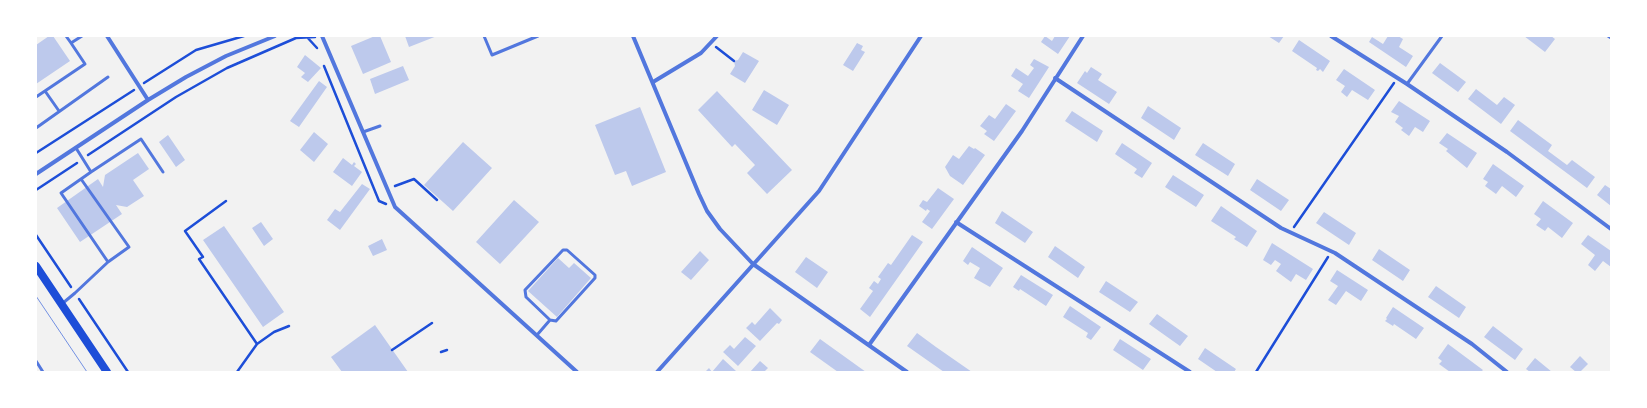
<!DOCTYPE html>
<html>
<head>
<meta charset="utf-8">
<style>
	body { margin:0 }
	#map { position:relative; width:1647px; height:408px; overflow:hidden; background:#f2f2f2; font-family:Commissioner,sans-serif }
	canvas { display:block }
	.frame { position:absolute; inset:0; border:37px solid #fff; pointer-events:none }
</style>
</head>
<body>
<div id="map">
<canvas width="1647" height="408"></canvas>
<div class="frame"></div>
</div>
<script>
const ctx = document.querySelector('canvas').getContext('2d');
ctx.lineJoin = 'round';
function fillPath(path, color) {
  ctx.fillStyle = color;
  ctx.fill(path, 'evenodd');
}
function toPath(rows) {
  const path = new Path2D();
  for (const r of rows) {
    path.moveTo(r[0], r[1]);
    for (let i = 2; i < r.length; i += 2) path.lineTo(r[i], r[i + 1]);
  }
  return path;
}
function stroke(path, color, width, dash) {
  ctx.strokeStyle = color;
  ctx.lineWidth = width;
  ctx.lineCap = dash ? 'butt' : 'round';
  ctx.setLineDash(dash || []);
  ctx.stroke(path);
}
const building = toPath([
	[49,36,53,36,70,61,36,84,36,45],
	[375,36,380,36,391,62,363,74,351,46],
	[405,36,437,36,409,47],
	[1045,36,1052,41,1055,36,1070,36,1058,54,1041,42],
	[1268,36,1284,36,1279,43],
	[1388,36,1398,36,1403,39,1399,47,1413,56,1406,67,1369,42,1372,37,1383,44],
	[1524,36,1551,36,1555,39,1545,52],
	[1299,40,1330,61,1323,72,1320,69,1318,71,1316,70,1317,68,1292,51],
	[857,43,863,46,861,50,865,52,853,71,843,65],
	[743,52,759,61,745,83,730,74,735,66,734,61,738,60],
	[305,55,321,68,308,82,301,77,305,73,297,67],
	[1034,59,1049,67,1029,98,1018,91,1023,84,1011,76,1016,68,1028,76,1034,68,1030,65],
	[1440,63,1466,82,1458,92,1432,73],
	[403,66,409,80,375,94,370,79],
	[1091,67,1102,74,1098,80,1117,92,1109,104,1077,83,1085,71,1087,73],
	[1344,69,1375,90,1368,100,1352,90,1347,97,1341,92,1345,86,1336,80],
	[319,81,327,87,299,127,290,121],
	[1476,89,1497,105,1504,97,1515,105,1501,124,1468,99],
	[764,90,789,105,777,125,752,110],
	[717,91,792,170,767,194,747,173,755,165,735,144,732,147,698,110],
	[1399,101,1430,121,1423,132,1415,127,1409,136,1401,130,1403,128,1395,122,1399,116,1391,112],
	[1006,104,1016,111,994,141,984,134,987,131,980,126,989,115,995,119],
	[1148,106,1181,128,1174,140,1141,118],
	[640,107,666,172,632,186,626,171,615,175,595,125],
	[1072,111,1103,131,1097,142,1065,121],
	[1518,120,1552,145,1548,151,1567,165,1572,160,1595,177,1587,188,1510,131],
	[314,132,328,144,314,162,300,150],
	[1447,133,1477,153,1467,168,1446,151,1448,149,1439,143],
	[168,135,185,160,176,167,159,142],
	[463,142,492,168,453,211,424,185],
	[1122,143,1152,163,1142,178,1134,173,1137,169,1115,154],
	[1203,143,1235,164,1228,176,1195,155],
	[969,146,974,149,975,148,985,155,963,185,950,176,945,167,953,155,959,159],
	[138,153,149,169,133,180,144,196,127,207,116,205,122,214,80,242,57,208,98,179,103,187,105,175],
	[343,158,352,165,354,162,356,164,354,166,362,172,352,186,333,172],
	[1493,164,1524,186,1516,197,1502,186,1496,194,1485,186,1488,182,1483,179],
	[1173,175,1204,195,1196,207,1165,187],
	[1257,179,1289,200,1281,211,1250,190],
	[362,184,370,189,340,230,327,220,335,209,340,212],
	[1605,185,1611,189,1611,206,1597,195],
	[938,188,954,199,932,229,922,222,930,211,927,209,926,211,919,206,923,200,927,202],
	[514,200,539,222,500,264,476,242],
	[1543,201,1573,223,1562,238,1548,227,1545,231,1536,225,1541,219,1534,214],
	[1221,206,1257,231,1247,247,1234,239,1236,237,1211,221],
	[1002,211,1033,232,1025,243,995,223],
	[1324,212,1356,233,1349,245,1316,223],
	[261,222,273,239,264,246,252,228],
	[224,226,284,312,263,327,203,240],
	[912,235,923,242,870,317,860,309,873,291,869,288,874,281,878,284,881,279,878,277,888,263,891,265],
	[1588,235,1611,251,1611,267,1603,261,1595,271,1588,265,1595,255,1581,244],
	[382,239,387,250,373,256,368,246],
	[1272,243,1313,269,1306,280,1296,274,1291,282,1276,271,1281,264,1275,260,1271,265,1263,260],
	[1055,246,1085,267,1078,278,1048,257],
	[972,247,1003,268,990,287,974,278,980,268,970,262,968,265,963,261],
	[1379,249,1410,270,1403,281,1372,260],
	[700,251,709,260,691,280,681,272],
	[806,257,828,272,817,288,795,272],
	[558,258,569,268,574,263,591,278,557,317,528,291],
	[1337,270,1368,290,1361,301,1346,291,1336,305,1328,300,1338,286,1330,281],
	[1021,275,1053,295,1046,306,1020,289,1019,291,1013,287],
	[1106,281,1138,302,1130,312,1099,292],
	[1436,286,1466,307,1459,318,1428,297],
	[1070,306,1101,327,1091,340,1086,337,1088,333,1063,317],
	[1393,307,1424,328,1416,339,1394,324,1393,326,1385,321,1387,319,1386,318],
	[770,308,782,320,779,324,777,323,760,341,746,328,752,322,755,325],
	[1157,314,1188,336,1180,346,1149,324],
	[375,325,408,372,342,372,331,357],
	[1493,326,1523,349,1515,360,1484,337],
	[917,333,936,347,972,372,944,372,907,346],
	[745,337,756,346,738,366,723,352,730,345,734,349],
	[820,339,859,367,866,372,838,372,810,352],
	[1120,339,1151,359,1143,370,1113,350],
	[1448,344,1483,370,1481,372,1450,372,1439,364,1442,361,1438,358],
	[1205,348,1236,369,1234,372,1217,372,1198,359],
	[1580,356,1588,364,1580,372,1576,372,1570,367],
	[1535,358,1552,372,1530,372,1526,369],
	[723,359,736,371,735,372,705,372,709,368,712,372],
	[760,361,768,368,764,372,750,372]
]);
const path = toPath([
	[306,36,317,48],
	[716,47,734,61],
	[324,66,379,201,386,204],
	[144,83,196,50,244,36],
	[36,153,134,90],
	[88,155,176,97,227,68,296,38,315,37],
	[395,186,414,179,437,200],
	[36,190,77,163],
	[226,201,185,231,203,257,199,259,257,344],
	[1294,227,1394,83],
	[36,235,71,287],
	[79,299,128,372],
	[392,350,432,323],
	[441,352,447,350],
	[237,372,257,344,274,332,289,326],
	[1256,372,1328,257]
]);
const service = toPath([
	[66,36,71,43,82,36],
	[484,36,492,55,538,36],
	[1608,36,1611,38],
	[1407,84,1442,36],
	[45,91,59,111],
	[36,97,85,64,71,43],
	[36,128,108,77],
	[363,132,380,126],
	[91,172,141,139,163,172],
	[81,179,129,247,108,262],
	[63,303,75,293,108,262,61,193,91,172,76,148],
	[537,335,550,320,526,297,525,290,563,250,567,250,595,275,595,278,556,321,550,320],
	[36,361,43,372]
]);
const minor = toPath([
	[107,36,148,100],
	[322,36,395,207,577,372],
	[633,36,699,194,707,211,720,229,753,264,907,372],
	[1331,36,1407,84,1507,152,1611,229],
	[1055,78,1281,228,1335,253,1472,344,1507,372],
	[653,82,701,53,717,36],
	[36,174,148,100,186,77,226,56,275,36],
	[956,222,1190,372],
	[869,345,1022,131,1083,36],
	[657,372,819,191,921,36]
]);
const secondary = toPath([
	[36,266,107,372]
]);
const tram = toPath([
	[36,296,87,372]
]);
fillPath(building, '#bdc9ec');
stroke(path, '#1d4ed8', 2.5);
stroke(service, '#5277de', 3);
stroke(minor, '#5277de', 4);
stroke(secondary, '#1d4ed8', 8);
stroke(tram, '#7290e2', 1);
</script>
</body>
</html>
